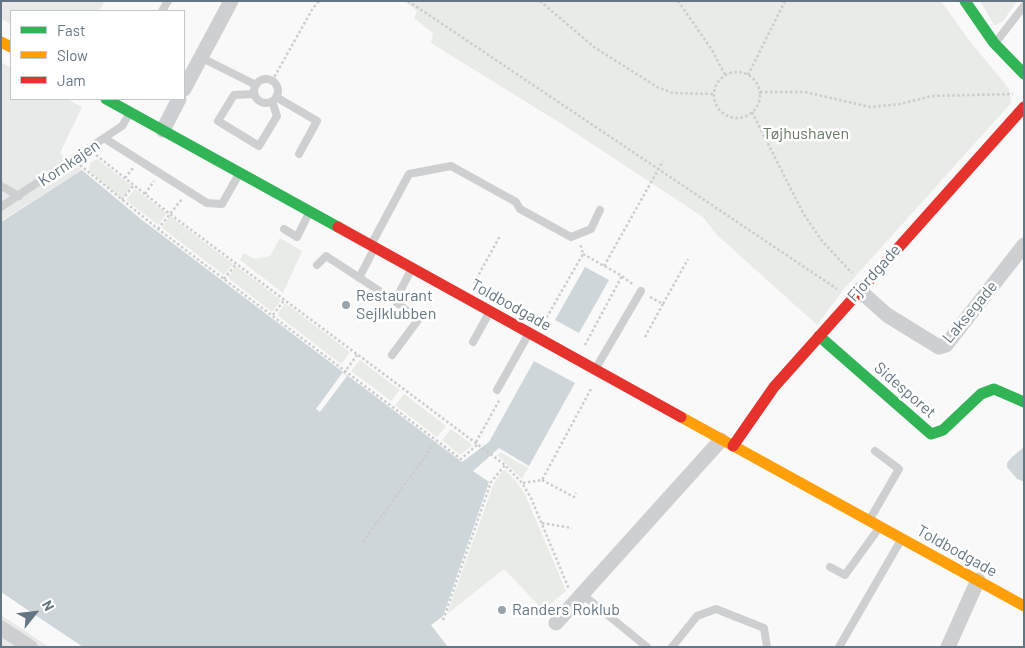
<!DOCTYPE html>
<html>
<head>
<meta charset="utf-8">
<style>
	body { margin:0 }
	#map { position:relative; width:1025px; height:648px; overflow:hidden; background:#f9f9f9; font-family:Barlow,sans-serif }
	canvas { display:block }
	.frame { position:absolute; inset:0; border:2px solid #657683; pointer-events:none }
	.legend { position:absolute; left:10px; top:10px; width:175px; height:90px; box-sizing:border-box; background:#fff; border:1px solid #c1c8cd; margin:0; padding:6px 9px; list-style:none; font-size:15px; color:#657683 }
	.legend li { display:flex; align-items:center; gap:10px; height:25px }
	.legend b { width:25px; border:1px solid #c1c8cd }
	.north { position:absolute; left:10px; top:588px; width:50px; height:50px; -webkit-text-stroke:4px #fff; paint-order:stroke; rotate:61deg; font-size:14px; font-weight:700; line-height:20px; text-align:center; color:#657683 }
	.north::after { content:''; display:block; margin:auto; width:18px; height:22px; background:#657683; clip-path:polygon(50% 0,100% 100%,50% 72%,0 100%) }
</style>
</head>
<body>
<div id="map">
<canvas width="1025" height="648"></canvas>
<div class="frame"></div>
<ul class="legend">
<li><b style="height:6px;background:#30b455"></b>Fast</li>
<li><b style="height:6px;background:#ff9f0a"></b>Slow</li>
<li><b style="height:6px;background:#e5322d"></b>Jam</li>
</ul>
<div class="north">N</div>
</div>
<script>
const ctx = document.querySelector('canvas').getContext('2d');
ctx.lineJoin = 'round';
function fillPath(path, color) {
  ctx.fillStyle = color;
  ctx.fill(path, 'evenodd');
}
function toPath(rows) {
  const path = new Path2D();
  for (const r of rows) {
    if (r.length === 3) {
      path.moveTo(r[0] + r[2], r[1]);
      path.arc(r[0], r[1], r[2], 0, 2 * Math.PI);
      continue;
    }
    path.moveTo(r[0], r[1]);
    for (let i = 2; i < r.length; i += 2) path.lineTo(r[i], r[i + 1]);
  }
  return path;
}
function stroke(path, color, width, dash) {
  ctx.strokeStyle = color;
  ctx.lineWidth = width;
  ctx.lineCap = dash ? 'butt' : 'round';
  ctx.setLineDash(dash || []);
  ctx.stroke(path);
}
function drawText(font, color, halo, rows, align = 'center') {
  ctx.font = font + ' Barlow,sans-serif';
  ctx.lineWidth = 5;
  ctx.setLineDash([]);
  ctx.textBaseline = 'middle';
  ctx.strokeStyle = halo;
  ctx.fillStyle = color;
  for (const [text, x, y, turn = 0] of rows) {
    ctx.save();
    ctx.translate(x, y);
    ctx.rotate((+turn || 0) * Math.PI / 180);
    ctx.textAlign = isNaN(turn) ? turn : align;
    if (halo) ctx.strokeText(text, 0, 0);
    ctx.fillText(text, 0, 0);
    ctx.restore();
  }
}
const built = toPath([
	[1,1,105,1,99,11,11,11,11,24,1,19],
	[1,62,11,68,11,99,67,99,82,107,60,153,82,170,1,221],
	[1,615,49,647,1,647]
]);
const green = toPath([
	[404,1,941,1,969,40,1009,89,1011,103,844,289,817,325,716,234,703,217,565,126,431,43,433,33,414,18,417,11],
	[980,1,1017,1,1003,21,996,25,994,25],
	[97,159,132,186,122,199,89,171,90,163],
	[135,189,167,213,158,225,126,200],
	[170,216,233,264,224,275,162,228],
	[280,238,302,251,283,293,240,260,244,253,254,259,270,256],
	[236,266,281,300,272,312,228,278],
	[285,303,350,352,341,364,277,315],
	[360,360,400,390,391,401,351,371],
	[404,394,446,426,437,437,395,405],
	[451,429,473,445,460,455,442,440],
	[500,452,528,468,522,479,498,456],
	[504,469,515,480,525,494,566,591,543,610,504,569,447,614,494,483]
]);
const water = toPath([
	[82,170,142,220,462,462,489,442,534,361,575,383,529,466,499,448,473,471,489,482,443,616,431,625,448,647,83,647,1,592,1,222],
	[585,267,609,280,579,333,555,320],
	[1024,447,1024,481,1022,481,1017,479,1007,467,1007,463,1012,457]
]);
const pier = toPath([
	[343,372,347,376,320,412,316,409]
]);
const path = toPath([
	[408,1,837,289],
	[540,1,594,47,657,87,673,93,713,94],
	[678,1,712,50,725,75],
	[737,95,23],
	[748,75,785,1],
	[272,81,313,8,319,1],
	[760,92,805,92,870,107,900,104,932,96,1013,94],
	[752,112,803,213,822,241,852,273],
	[96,155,170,214,505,465,522,483,531,498,569,589],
	[80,165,158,229,461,459,478,444],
	[125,178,133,168],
	[145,194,154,181],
	[122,200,134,185],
	[158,229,182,199],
	[583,254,622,276,634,285],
	[604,266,663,161],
	[224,279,236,264],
	[474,283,500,236],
	[650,297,663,304,688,259],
	[273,315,284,300],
	[544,322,583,254,580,243],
	[645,337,663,304],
	[585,345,622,276],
	[344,373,357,355],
	[476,442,500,399],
	[542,480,574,497,576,493],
	[523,483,542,480,592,387],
	[542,523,572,528],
	[363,542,434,444],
	[443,620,491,482,505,465]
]);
const lane = toPath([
	[162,11,168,1],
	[996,42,1024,6],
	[200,57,256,85],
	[266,91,12],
	[254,94,234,95,218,121,259,146,277,116,272,101],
	[276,97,317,121,299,154],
	[104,138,207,203,222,204,239,174],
	[1,186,19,196],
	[1,207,116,130,122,126,130,113],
	[284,229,297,237,309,213],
	[372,243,409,174,451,166,516,202,520,209,571,237,591,229,600,210],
	[317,265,326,256,395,301,418,320,392,355],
	[359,278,374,249],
	[395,301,411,270],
	[473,342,489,313],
	[596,368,641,291],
	[497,390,528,335],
	[870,519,899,469,875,451],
	[830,567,845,575,879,528],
	[582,594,647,647],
	[672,647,697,616,716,609,764,628,767,647],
	[839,647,901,540]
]);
const street = toPath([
	[184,89,231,1],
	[163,130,179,99],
	[859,290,887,315,939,347,946,345,1024,245],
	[556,623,721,440],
	[1,628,30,647],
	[948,647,978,580]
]);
const fast = toPath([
	[965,1,994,43,1024,74],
	[106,99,338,227],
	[819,336,931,434,943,430,981,394,994,389,1024,402]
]);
const slow = toPath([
	[1,42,11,47],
	[681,417,1024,606]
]);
const jam = toPath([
	[338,227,681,417],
	[733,446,774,387,1024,107]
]);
const markers = [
	[346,305,5,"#99a4ac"],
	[502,610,5,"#99a4ac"]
];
const parkNames = [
	["Tøjhushaven",806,134]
];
const streetNames = [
	["Kornkajen",69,163,-34],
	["Fjordgade",874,273,-48],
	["Toldbodgade",511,305,29],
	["Laksegade",970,312,-50],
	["Sidesporet",905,390,41],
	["Toldbodgade",957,551,29]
];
const poiNames = [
	["Restaurant",356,296],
	["Sejlklubben",356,314],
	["Randers Roklub",512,610]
];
fillPath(built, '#e8e9e9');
fillPath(green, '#e8ebe6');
fillPath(water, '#ced6d9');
fillPath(pier, '#f9f9f9');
stroke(path, '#cbcccd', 2.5, [2.5, 2.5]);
stroke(lane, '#cecfd0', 8);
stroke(street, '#cecfd0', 15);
stroke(fast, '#30b455', 11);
stroke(slow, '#ff9f0a', 11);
stroke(jam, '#e5322d', 11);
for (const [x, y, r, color] of markers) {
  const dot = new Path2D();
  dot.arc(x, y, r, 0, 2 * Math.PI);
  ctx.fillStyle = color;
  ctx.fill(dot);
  stroke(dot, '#fff', 2);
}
drawText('16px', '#687a64', '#fff', parkNames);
drawText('16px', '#657683', '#fff', streetNames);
drawText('16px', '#657683', '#fff', poiNames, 'left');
</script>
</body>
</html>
